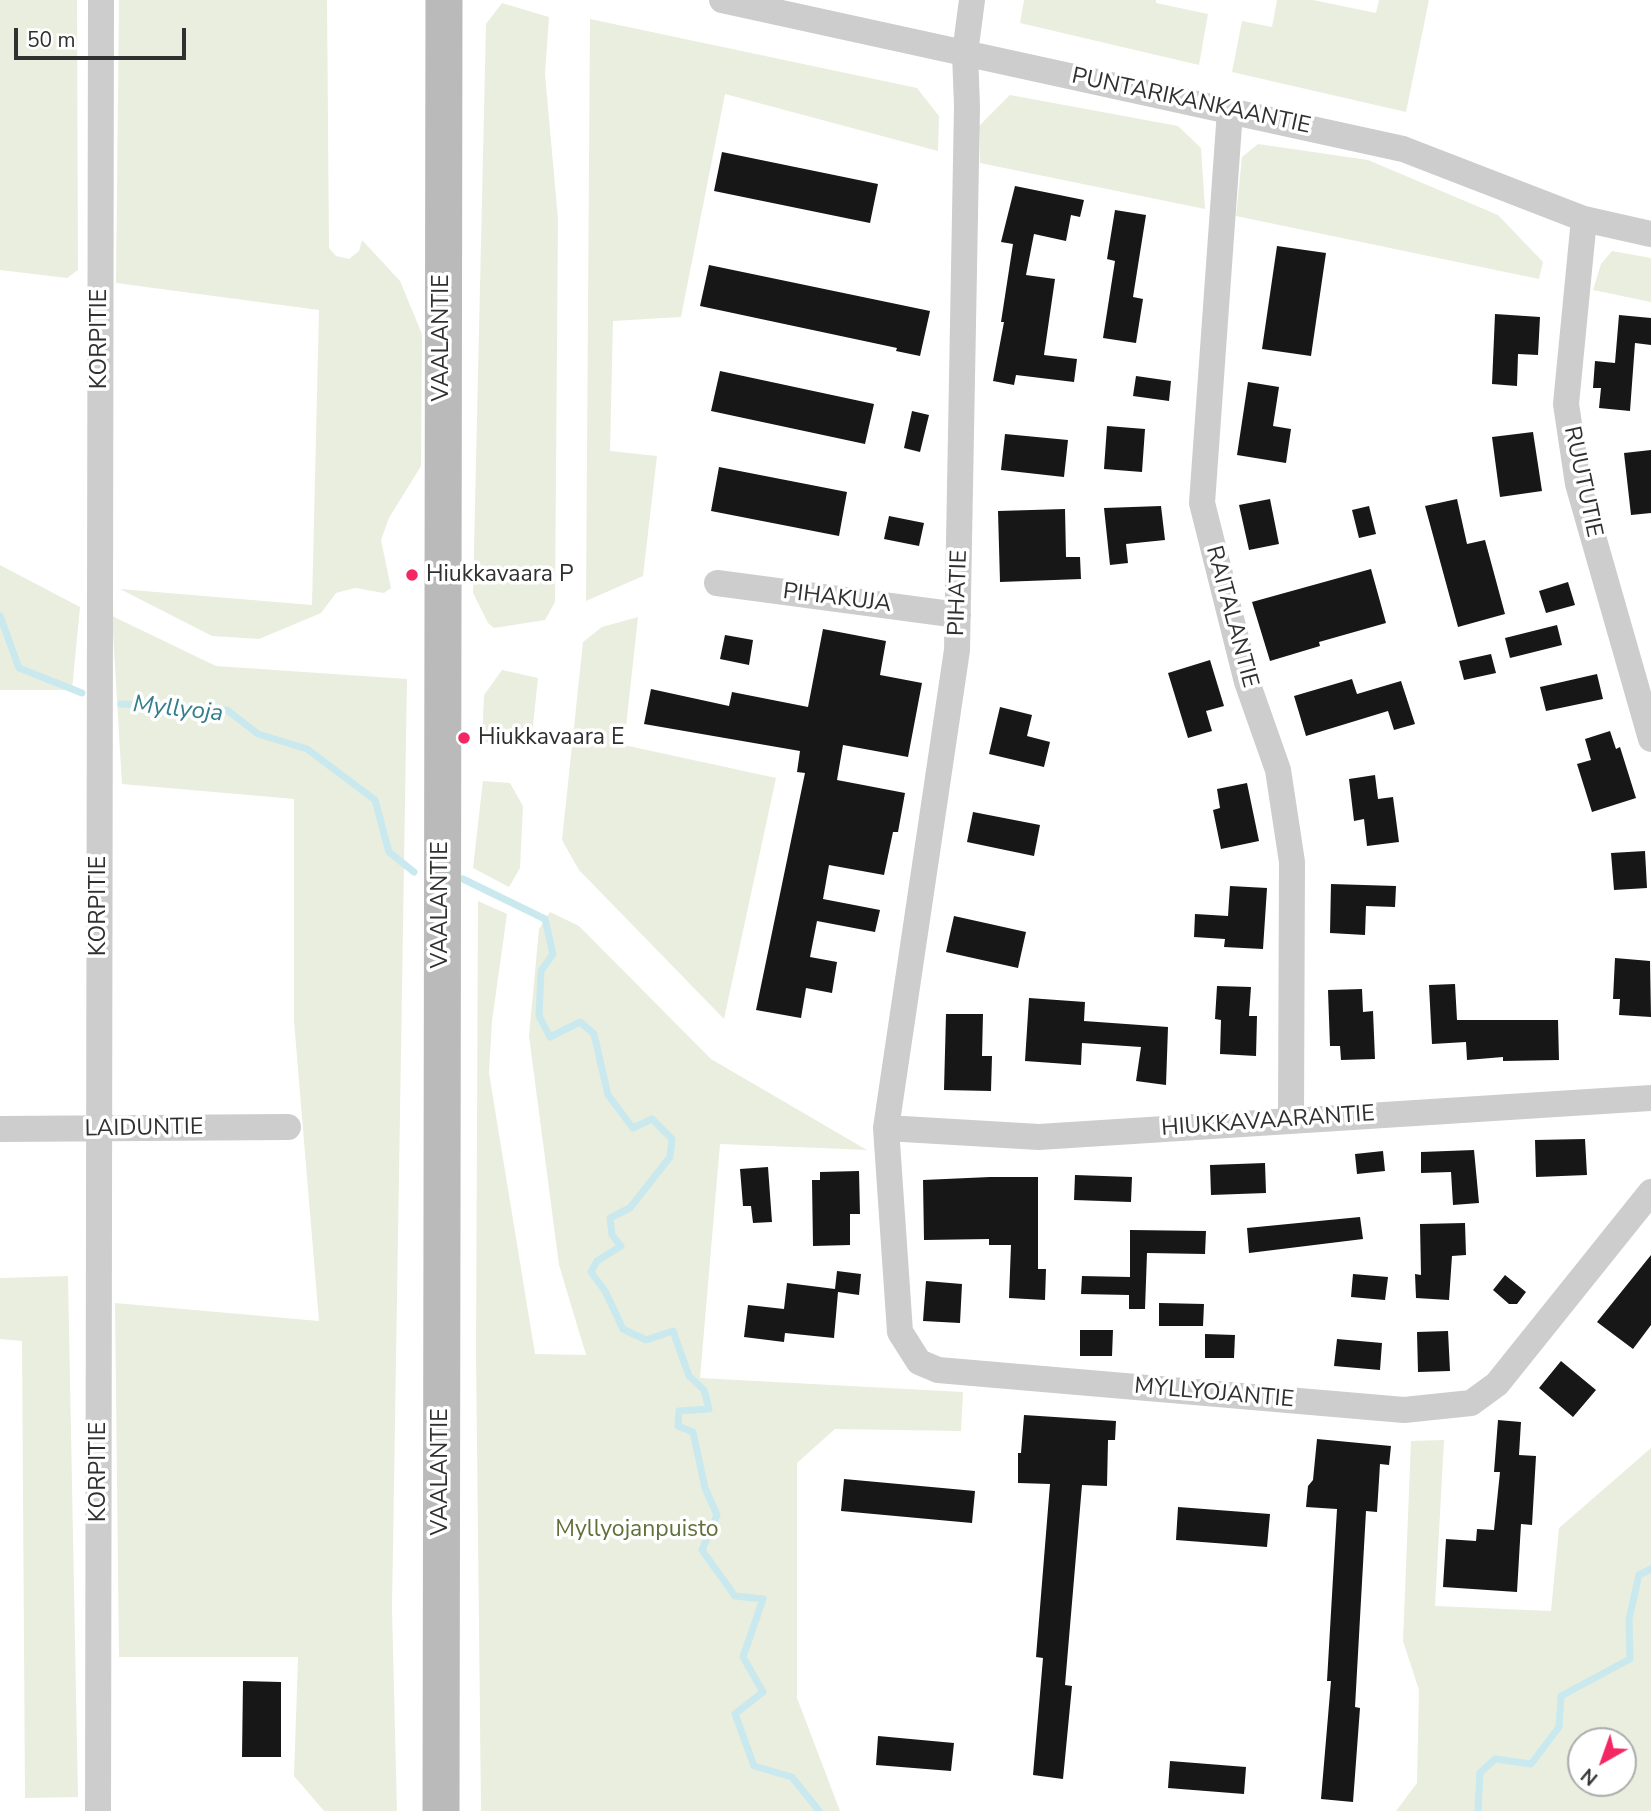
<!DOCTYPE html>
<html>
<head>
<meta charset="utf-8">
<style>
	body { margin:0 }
	#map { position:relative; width:1651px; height:1811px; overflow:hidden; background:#fff; font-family:"Nunito Sans",sans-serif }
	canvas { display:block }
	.north { position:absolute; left:1567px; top:1727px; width:70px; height:70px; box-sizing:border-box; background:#fff; border:2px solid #acacac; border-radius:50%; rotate:220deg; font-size:19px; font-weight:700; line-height:28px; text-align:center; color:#303030 }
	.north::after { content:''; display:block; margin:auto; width:24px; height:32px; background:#f32762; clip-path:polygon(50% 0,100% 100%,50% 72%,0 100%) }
	.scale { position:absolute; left:14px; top:28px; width:172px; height:32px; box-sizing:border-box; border:4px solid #303030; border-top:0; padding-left:9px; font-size:21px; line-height:24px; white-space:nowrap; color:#303030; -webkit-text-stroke:5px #fff; paint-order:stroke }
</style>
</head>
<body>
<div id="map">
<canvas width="1651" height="1811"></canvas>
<div class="north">N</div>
<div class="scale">50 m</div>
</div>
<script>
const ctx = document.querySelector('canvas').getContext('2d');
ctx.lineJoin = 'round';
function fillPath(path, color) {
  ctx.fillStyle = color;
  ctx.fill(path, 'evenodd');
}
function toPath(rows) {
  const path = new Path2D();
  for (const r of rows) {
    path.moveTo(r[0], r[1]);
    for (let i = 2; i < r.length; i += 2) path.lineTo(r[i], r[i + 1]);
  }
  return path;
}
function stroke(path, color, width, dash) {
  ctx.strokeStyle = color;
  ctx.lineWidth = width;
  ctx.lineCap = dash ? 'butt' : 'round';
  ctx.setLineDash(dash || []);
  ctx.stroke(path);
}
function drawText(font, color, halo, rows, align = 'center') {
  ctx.font = font + ' "Nunito Sans",sans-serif';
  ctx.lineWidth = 7;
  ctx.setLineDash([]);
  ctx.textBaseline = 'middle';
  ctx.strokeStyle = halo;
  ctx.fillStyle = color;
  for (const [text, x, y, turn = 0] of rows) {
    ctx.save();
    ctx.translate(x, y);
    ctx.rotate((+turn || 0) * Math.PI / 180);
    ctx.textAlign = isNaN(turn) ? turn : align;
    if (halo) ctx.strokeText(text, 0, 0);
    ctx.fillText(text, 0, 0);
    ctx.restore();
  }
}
const green = toPath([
	[0,0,77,0,78,270,67,278,0,270],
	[119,0,327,0,329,248,336,256,349,259,359,251,362,240,400,281,422,334,421,466,389,518,381,540,391,588,384,593,355,588,336,593,321,613,259,639,212,636,120,589,312,605,319,310,116,283],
	[1024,0,1156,0,1156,3,1208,14,1199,65,1020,23],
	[1277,0,1313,0,1376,13,1379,0,1429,0,1406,112,1232,72,1242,21,1272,27],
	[502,3,549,17,545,74,558,219,555,602,545,620,494,628,488,623,473,593,486,24],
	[590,19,917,88,939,116,938,151,725,94,681,317,613,321,610,451,657,456,643,576,586,601],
	[1010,95,1178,126,1201,148,1205,209,980,163,979,126],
	[1258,144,1368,160,1498,215,1543,262,1539,279,1236,216,1242,157],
	[1612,251,1651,258,1651,302,1593,290,1601,264],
	[0,565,80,607,72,690,0,690],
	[112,616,216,666,407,679,392,1609,397,1811,324,1811,294,1776,298,1657,119,1657,115,1303,319,1321,294,1021,294,799,122,784],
	[638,617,624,745,776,778,724,1019,579,870,562,840,583,642,602,627],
	[502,670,538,678,531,744,482,742,484,695],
	[483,781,510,783,523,806,520,868,509,887,473,868],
	[478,901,507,914,492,1021,489,1073,535,1354,586,1355,559,1265,529,1036,539,929,550,912,579,926,711,1059,867,1150,720,1144,700,1378,963,1392,961,1431,835,1429,797,1463,797,1698,840,1811,481,1811,476,1352],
	[68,1276,78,1797,25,1798,22,1341,0,1339,0,1278],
	[1444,1440,1435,1606,1551,1611,1559,1528,1651,1448,1651,1811,1396,1811,1417,1783,1419,1690,1403,1641,1411,1441],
	[1623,1741,1623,1783,1581,1783,1581,1741]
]);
const stream = toPath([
	[0,616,19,668,82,693],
	[121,704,227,710,258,734,307,749,375,800,389,852,414,872],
	[463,879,545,919,553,954,541,971,539,1016,550,1037,580,1022,594,1034,608,1095,633,1128,652,1119,672,1139,670,1157,630,1208,610,1218,612,1235,621,1246,597,1261,591,1272,605,1291,623,1329,646,1340,673,1331,689,1376,704,1390,709,1409,679,1411,678,1426,693,1432,705,1488,717,1515,702,1550,735,1596,763,1599,743,1657,763,1692,735,1714,754,1766,792,1777,819,1811],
	[1478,1811,1480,1773,1495,1759,1531,1764,1559,1727,1561,1696,1630,1659,1629,1619,1639,1575,1651,1569]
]);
const building = toPath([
	[722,152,878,184,870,223,714,191],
	[1015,186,1084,200,1080,217,1071,215,1066,241,1034,234,1026,275,1055,279,1044,355,1077,359,1074,382,1016,375,1014,385,993,381,1004,322,1001,322,1013,244,1001,242],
	[1115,210,1146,215,1133,297,1143,299,1136,343,1103,338,1115,261,1107,259],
	[1277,246,1326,253,1311,356,1262,349],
	[709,265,930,311,920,356,896,351,897,348,700,306],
	[1495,314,1540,317,1538,355,1518,354,1517,386,1492,384],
	[1619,315,1651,318,1651,345,1635,343,1630,411,1599,408,1601,388,1593,388,1595,361,1615,363],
	[720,371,874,404,865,444,711,411],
	[1136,376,1171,381,1169,401,1133,396],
	[1248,382,1279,387,1273,426,1291,429,1286,463,1237,455],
	[912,411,929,415,920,452,904,448],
	[1107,426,1145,429,1142,472,1104,469],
	[1533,432,1542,491,1500,497,1492,437],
	[1005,434,1068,440,1064,477,1001,470],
	[1651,450,1651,513,1631,515,1624,453],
	[719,467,847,492,839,536,711,511],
	[1270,499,1279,544,1249,550,1239,505],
	[1457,499,1467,544,1485,540,1505,614,1458,627,1425,506],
	[1161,506,1165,540,1126,544,1128,563,1110,565,1104,508],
	[1369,506,1376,534,1359,538,1352,510],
	[1065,509,1066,557,1080,557,1081,579,1000,582,998,511],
	[889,516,924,523,919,546,884,539],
	[1371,569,1386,623,1319,642,1320,646,1270,661,1252,602],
	[1568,582,1575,605,1546,613,1539,591],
	[1557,625,1562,645,1510,658,1505,638],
	[823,629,886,641,880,675,922,683,908,757,843,745,837,780,905,793,898,832,893,832,884,875,829,865,823,899,880,910,875,932,817,921,810,957,837,962,832,993,806,988,801,1018,756,1010,805,773,797,772,800,751,644,724,651,689,729,706,732,692,808,707],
	[725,635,753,640,749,665,720,659],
	[1491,654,1496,673,1464,680,1459,661],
	[1210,660,1224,706,1206,711,1212,731,1188,738,1168,673],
	[1597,674,1603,699,1546,711,1540,687],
	[1352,679,1357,694,1401,681,1415,724,1394,730,1388,711,1306,736,1294,696],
	[1000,707,1032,715,1027,736,1050,742,1044,767,989,754],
	[1610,731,1616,749,1620,747,1636,798,1592,812,1577,764,1591,760,1585,739],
	[1375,775,1378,799,1393,797,1399,842,1367,846,1364,819,1354,821,1349,779],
	[1247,783,1259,841,1221,849,1213,810,1220,808,1217,789],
	[973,812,1040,825,1034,856,967,842],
	[1645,851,1647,888,1614,890,1611,853],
	[1331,884,1396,886,1395,907,1366,906,1365,935,1330,933],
	[1230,886,1267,888,1263,949,1224,947,1225,939,1194,937,1195,914,1228,916],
	[954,916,1026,932,1018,968,946,952],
	[1615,958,1650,961,1651,1017,1619,1015,1620,999,1613,999],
	[1455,984,1457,1020,1558,1020,1559,1060,1503,1061,1503,1057,1467,1060,1466,1042,1432,1044,1429,985],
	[1217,986,1251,987,1249,1016,1257,1016,1256,1056,1220,1054,1221,1020,1215,1019],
	[1362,989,1363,1012,1373,1011,1375,1059,1341,1060,1340,1046,1330,1046,1328,990],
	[1029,998,1085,1002,1084,1021,1168,1027,1166,1085,1136,1081,1141,1047,1082,1043,1081,1065,1025,1061],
	[946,1014,983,1014,982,1056,992,1056,991,1091,944,1090],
	[1585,1139,1587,1175,1536,1177,1535,1140],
	[1474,1150,1479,1203,1453,1205,1451,1172,1421,1173,1421,1152],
	[1383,1151,1385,1171,1357,1174,1355,1154],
	[1265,1163,1266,1193,1211,1195,1210,1165],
	[768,1167,772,1222,753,1223,751,1206,743,1206,740,1169],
	[859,1171,860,1214,850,1214,850,1245,813,1246,812,1180,820,1180,820,1172],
	[1075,1175,1132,1177,1131,1202,1074,1200],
	[990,1177,1038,1177,1038,1269,1046,1269,1045,1300,1009,1298,1011,1245,989,1245,989,1239,924,1240,923,1180],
	[1360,1217,1363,1239,1249,1253,1247,1228],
	[1465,1223,1466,1255,1452,1256,1449,1300,1416,1298,1415,1274,1421,1275,1420,1224],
	[1130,1230,1206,1231,1205,1254,1147,1253,1145,1309,1129,1309,1129,1295,1081,1294,1082,1276,1130,1277],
	[1651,1255,1651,1325,1633,1349,1597,1322],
	[837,1271,861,1274,859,1295,838,1292,834,1338,785,1333,784,1342,744,1337,748,1305,784,1309,787,1283,835,1289],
	[1353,1274,1388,1277,1385,1300,1351,1297],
	[1505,1275,1526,1292,1517,1304,1509,1304,1493,1290],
	[926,1281,962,1284,960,1323,923,1321],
	[1159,1303,1204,1304,1203,1326,1159,1326],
	[1080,1330,1113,1330,1112,1356,1080,1356],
	[1448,1331,1450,1371,1418,1372,1417,1332],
	[1205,1334,1235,1335,1234,1358,1205,1358],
	[1337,1339,1382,1343,1380,1370,1334,1366],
	[1561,1361,1596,1390,1573,1417,1539,1388],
	[1024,1415,1116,1421,1115,1440,1108,1440,1107,1486,1082,1485,1065,1685,1072,1686,1063,1779,1033,1775,1043,1658,1036,1657,1050,1484,1018,1483,1018,1453,1021,1453],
	[1498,1420,1521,1422,1519,1455,1536,1456,1532,1525,1521,1524,1517,1592,1443,1587,1446,1539,1476,1541,1477,1529,1494,1530,1500,1472,1494,1472],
	[1317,1439,1391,1446,1389,1465,1380,1464,1377,1512,1366,1511,1355,1707,1360,1708,1353,1802,1321,1799,1331,1681,1327,1681,1337,1509,1306,1507,1308,1486,1313,1480],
	[844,1479,975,1491,972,1523,841,1511],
	[1178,1507,1270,1514,1267,1547,1176,1540],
	[243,1681,281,1682,281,1757,242,1757],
	[878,1736,954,1743,951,1771,876,1765],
	[1170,1761,1246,1767,1244,1794,1168,1788]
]);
const street = toPath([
	[722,0,1403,149,1584,219,1651,234],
	[972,0,965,53,967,106,957,650,886,1128,900,1332,919,1362,938,1370,1404,1410,1471,1403,1497,1384,1651,1192],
	[1230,111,1202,503,1247,682,1278,770,1292,862,1291,1119],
	[1584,219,1566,404,1578,484,1651,739],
	[717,583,958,615],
	[886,1128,1039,1137,1651,1098],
	[0,1129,288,1127],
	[98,1811,101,0]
]);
const secondary = toPath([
	[441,1811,444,0]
]);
const markers = [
	[412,575,7,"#f32762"],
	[464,738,7,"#f32762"]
];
const streetNames = [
	["PUNTARIKANKAANTIE",1191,102,12],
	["VAALANTIE",442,338,-90],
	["KORPITIE",100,339,-90],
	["RUUTUTIE",1582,482,78],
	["PIHATIE",959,593,-88],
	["PIHAKUJA",837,599,7],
	["RAITALANTIE",1231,617,75],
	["VAALANTIE",441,905,-90],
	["KORPITIE",99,906,-90],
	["HIUKKAVAARANTIE",1268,1122,-4],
	["LAIDUNTIE",144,1129,-1],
	["MYLLYOJANTIE",1214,1394,5],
	["KORPITIE",99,1472,-90],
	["VAALANTIE",441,1472,-90]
];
const poiNames = [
	["Hiukkavaara P",426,575],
	["Hiukkavaara E",478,738]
];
const parkNames = [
	["Myllyojanpuisto",637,1530]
];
const waterNames = [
	["Myllyoja",178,710,6]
];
fillPath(green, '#eaeede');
stroke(stream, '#c9e9ef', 7);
fillPath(building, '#171717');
stroke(street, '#cdcdcd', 26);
stroke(secondary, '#bababa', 37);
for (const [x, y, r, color] of markers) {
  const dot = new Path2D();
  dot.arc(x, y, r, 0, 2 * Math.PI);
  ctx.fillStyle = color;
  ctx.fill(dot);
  stroke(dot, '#fff', 2.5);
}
drawText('23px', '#303030', '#fff', streetNames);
drawText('23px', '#303030', '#fff', poiNames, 'left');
drawText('23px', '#5f703a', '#fff', parkNames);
drawText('italic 24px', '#337d8c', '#fff', waterNames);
</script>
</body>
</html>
